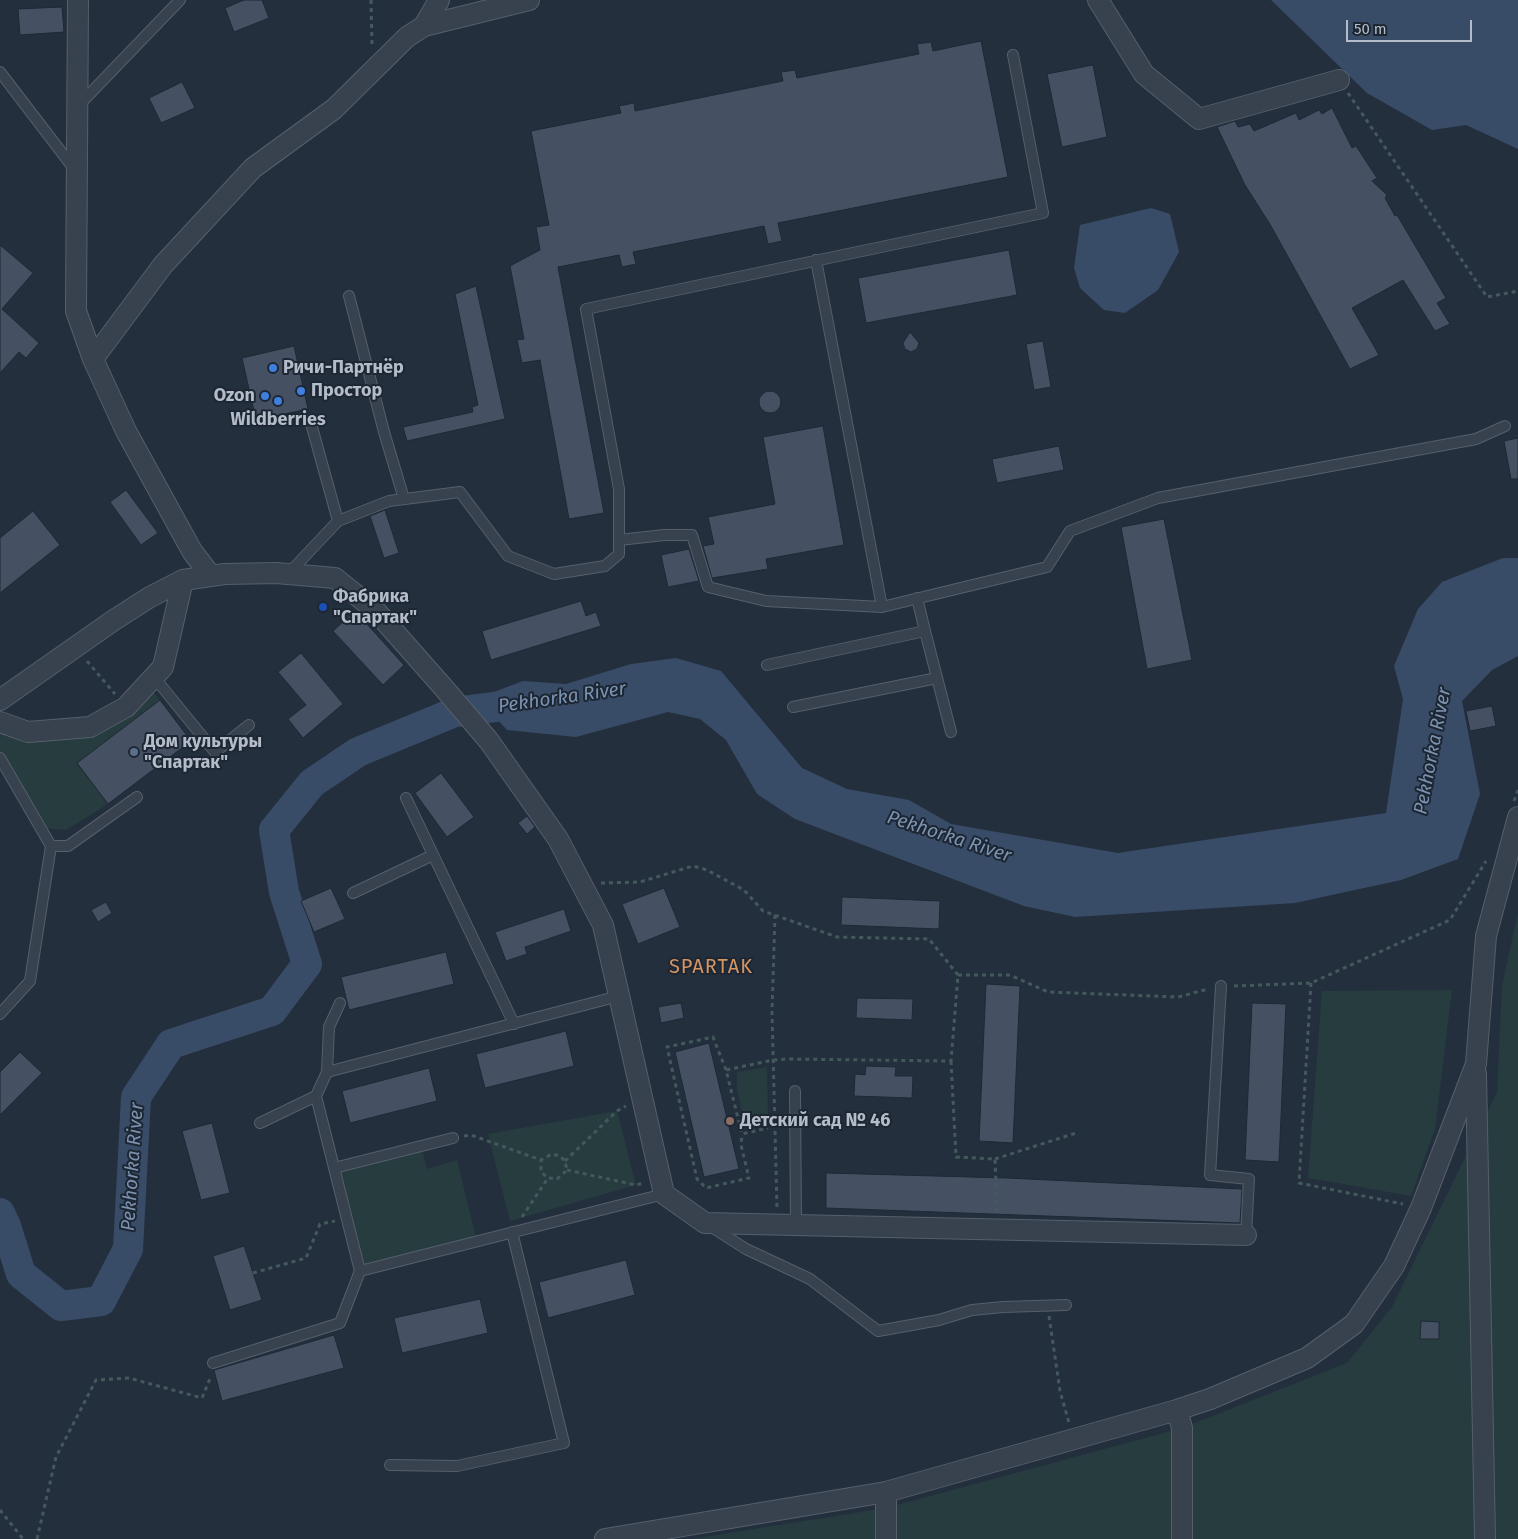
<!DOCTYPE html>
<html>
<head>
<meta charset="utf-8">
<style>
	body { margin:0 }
	#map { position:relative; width:1518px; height:1539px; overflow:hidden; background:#242f3e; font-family:"Fira Sans",sans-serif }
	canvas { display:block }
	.scale { position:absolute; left:1346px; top:20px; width:126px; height:22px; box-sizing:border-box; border:2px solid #b4bcc9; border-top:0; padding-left:6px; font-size:15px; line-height:18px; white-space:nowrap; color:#b4bcc9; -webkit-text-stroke:4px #1d2633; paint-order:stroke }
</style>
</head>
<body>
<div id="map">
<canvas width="1518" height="1539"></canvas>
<div class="scale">50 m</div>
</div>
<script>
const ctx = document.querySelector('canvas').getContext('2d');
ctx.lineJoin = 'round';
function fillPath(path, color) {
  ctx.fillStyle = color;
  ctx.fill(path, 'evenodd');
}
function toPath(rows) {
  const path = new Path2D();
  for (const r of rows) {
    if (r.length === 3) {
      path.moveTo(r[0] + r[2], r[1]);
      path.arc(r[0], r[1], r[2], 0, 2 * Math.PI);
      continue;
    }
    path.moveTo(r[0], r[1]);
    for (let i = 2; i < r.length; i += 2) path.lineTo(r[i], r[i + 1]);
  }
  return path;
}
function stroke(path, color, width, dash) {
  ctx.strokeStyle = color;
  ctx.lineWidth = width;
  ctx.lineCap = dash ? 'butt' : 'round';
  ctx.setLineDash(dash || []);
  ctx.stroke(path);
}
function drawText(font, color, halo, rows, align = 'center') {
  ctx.font = font + ' "Fira Sans",sans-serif';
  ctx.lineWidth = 4;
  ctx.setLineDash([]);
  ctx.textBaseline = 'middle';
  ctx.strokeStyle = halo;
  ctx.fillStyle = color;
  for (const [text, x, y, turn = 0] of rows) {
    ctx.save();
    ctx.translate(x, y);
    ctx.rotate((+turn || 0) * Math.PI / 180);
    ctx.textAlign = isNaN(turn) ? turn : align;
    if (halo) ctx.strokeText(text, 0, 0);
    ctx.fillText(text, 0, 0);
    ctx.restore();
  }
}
const green = toPath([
	[147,685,160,700,77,764,108,804,66,830,41,828,0,758,0,733,11,725,90,727],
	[1518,912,1518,1539,691,1539,886,1508,1182,1428,1347,1363,1392,1307,1497,1092,1502,986],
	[1452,990,1435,1129,1411,1196,1308,1178,1322,991],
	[767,1067,768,1119,745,1124,737,1090,737,1072],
	[617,1111,636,1185,510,1221,488,1134],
	[421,1146,427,1169,457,1160,477,1241,360,1271,334,1168]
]);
const water = toPath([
	[1271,0,1518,0,1518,149,1466,125,1432,130,1367,93],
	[1151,208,1170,214,1179,252,1158,290,1125,313,1104,310,1080,288,1074,268,1080,225],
	[1503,558,1518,558,1518,656,1492,670,1462,701,1480,794,1458,859,1401,880,1295,903,1075,917,1024,906,795,819,757,794,726,740,700,719,668,712,576,737,507,730,478,698,523,681,566,684,631,664,676,658,721,671,802,768,847,789,909,800,951,824,1118,853,1386,813,1403,699,1394,666,1418,609,1442,582]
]);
const river = toPath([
	[0,1213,6,1226,21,1274,61,1306,101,1301,128,1249,136,1097,171,1044,272,1011,307,964,284,892,274,830,312,783,358,752,455,712,527,703]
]);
const building = toPath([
	[244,0,262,0,269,18,234,32,225,8,244,0],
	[62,7,64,32,20,35,18,9,62,7],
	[981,41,1008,177,778,223,782,241,768,244,764,226,633,252,636,264,622,267,619,255,558,267,604,513,569,519,540,360,522,363,517,340,524,339,510,266,540,250,536,227,549,225,531,131,621,113,619,106,634,103,635,111,783,81,781,72,795,70,797,78,919,54,917,44,931,42,933,51,981,41],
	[1093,65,1107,137,1062,147,1047,74,1093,65],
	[182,82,195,108,161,123,149,98,182,82],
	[1332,108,1352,148,1356,146,1377,178,1372,181,1387,195,1385,198,1395,216,1397,215,1446,298,1437,303,1450,324,1435,331,1403,280,1352,308,1379,355,1350,369,1271,226,1245,185,1217,127,1235,121,1238,127,1250,124,1254,131,1296,113,1299,120,1319,110,1322,114,1332,108],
	[0,245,33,273,2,309,39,343,26,358,19,352,0,373,0,245],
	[1009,250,1017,295,866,323,858,278,1009,250],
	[476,286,505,419,407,441,403,427,473,412,472,407,478,405,455,294,476,286],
	[910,332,919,343,917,349,911,352,905,349,903,343,910,332],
	[1043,341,1051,387,1034,390,1026,344,1043,341],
	[294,346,308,409,256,420,242,358,294,346],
	[770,402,11],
	[823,426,844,545,766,559,768,569,712,578,703,546,714,544,708,517,775,504,763,437,823,426],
	[1518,438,1518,479,1511,479,1504,441,1518,438],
	[1059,446,1064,470,997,483,992,459,1059,446],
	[126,490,158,533,141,545,110,502,126,490],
	[385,510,399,553,384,558,370,516,385,510],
	[33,511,60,545,0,593,0,538,33,511],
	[1164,519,1192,660,1147,669,1121,527,1164,519],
	[689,549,699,581,668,587,661,555,689,549],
	[581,601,586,616,596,612,601,626,491,660,482,631,581,601],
	[355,611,404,665,383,685,333,631,355,611],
	[301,653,343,704,303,738,288,719,306,705,278,672,301,653],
	[160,700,191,741,108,804,77,763,160,700],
	[1492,706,1496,726,1470,731,1466,711,1492,706],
	[441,773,474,817,447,837,415,793,441,773],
	[527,816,535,827,527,834,518,823,527,816],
	[331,888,345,919,314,932,301,901,331,888],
	[664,888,680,927,638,944,622,904,664,888],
	[842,897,940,901,939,929,841,925,842,897],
	[106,902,112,913,98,922,91,910,106,902],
	[564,909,571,931,525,947,527,954,506,961,495,932,564,909],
	[446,952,454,984,349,1010,341,977,446,952],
	[986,984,1020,986,1013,1143,979,1141,986,984],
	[857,998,913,999,912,1020,856,1018,857,998],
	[681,1003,684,1018,661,1023,658,1007,681,1003],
	[1252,1003,1286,1004,1279,1162,1245,1160,1252,1003],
	[566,1031,574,1066,485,1088,476,1054,566,1031],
	[709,1043,739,1169,704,1177,675,1052,709,1043],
	[20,1052,42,1073,0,1115,0,1072,20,1052],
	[866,1066,896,1067,895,1076,913,1076,912,1098,854,1096,855,1074,865,1075,866,1066],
	[429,1068,437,1101,350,1123,342,1091,429,1068],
	[212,1123,230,1193,201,1200,182,1131,212,1123],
	[826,1173,1006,1178,1242,1189,1240,1223,826,1208,826,1173],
	[244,1246,262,1300,230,1310,213,1256,244,1246],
	[626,1260,635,1295,548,1318,539,1282,626,1260],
	[480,1299,488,1333,402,1353,394,1318,480,1299],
	[1421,1321,1439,1322,1439,1339,1420,1339,1421,1321],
	[334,1335,344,1368,222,1401,214,1370,334,1335]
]);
const path = toPath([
	[371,0,372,46],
	[1348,93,1487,297,1518,291],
	[87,661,115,694],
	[1514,801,1518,790],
	[601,883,640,882,693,866,707,870,744,890,763,911,837,937,929,939,958,975,951,1061,787,1059,773,1060,726,1070,742,1134,768,1128],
	[775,915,772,1012,777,1209],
	[958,975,1010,975,1048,992,1178,997,1208,989],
	[1311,983,1299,1183,1403,1204],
	[1234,986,1311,983,1450,920,1486,861],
	[951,1061,956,1157,995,1159,997,1212],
	[726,1070,713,1037,667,1047,697,1179,706,1188,749,1178,741,1145,742,1134],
	[464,1136,471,1135,541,1160,552,1154,560,1156,565,1161,567,1170,557,1179,548,1178,541,1172,541,1160],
	[995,1159,1076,1133],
	[565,1161,617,1111,626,1106],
	[567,1170,636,1185,644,1183],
	[522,1217,548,1178],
	[253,1273,306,1258,320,1224,335,1221],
	[1049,1316,1060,1391,1069,1423],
	[0,1510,23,1539],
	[37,1539,56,1457,96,1380,129,1378,202,1398,211,1376]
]);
const lane = toPath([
	[0,72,75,170],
	[78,106,180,0],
	[349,296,384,432,404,499],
	[310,420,338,521],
	[619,540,664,535,692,535,708,587,766,601,882,607,816,260],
	[288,574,338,521,389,501,460,492,508,556,554,574,605,566,619,554,619,489,586,309,1043,213,1013,55],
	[882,607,1047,567,1070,531,1158,498,1476,439,1505,426],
	[925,631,951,732],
	[767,665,925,631,917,598],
	[154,677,215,752,249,725],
	[793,707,937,678],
	[0,758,51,846,68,846,137,797],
	[406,798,514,1024],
	[353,893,433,855],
	[1221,986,1210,1175,1249,1179,1246,1235],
	[0,1014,30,981,51,846],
	[327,1072,329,1027,340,1003],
	[795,1091,796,1225],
	[260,1123,316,1096],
	[334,1168,453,1138],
	[710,1226,746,1249,810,1279,878,1331,939,1320,972,1310,1003,1307,1066,1305],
	[360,1271,316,1096,327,1072,619,996],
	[213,1363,340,1323,360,1271,664,1194],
	[390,1465,457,1466,564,1443,512,1232]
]);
const street = toPath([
	[78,0,76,311,93,359,126,431,192,551,211,576],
	[439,0,424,26,529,0],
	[1098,0,1144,74,1199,119,1339,80],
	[93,359,163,265,253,168,334,109,407,37,424,26],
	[0,700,114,620,150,597,183,580,225,574,276,573,335,578,375,610,443,687,489,741,558,839,603,925,664,1194,705,1223,1246,1235],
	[0,722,28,732,90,727,126,707,163,667,183,580],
	[1476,1074,1485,1539],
	[1177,1410,1182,1428,1182,1539],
	[886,1492,886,1539],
	[605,1539,886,1492,1177,1410,1210,1399,1307,1358,1354,1324,1394,1266,1421,1208,1476,1064,1486,936,1518,817]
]);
const markers = [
	[273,368,5,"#3f7fe0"],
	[301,391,5,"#3f7fe0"],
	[265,396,5,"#3f7fe0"],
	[278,401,5,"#3f7fe0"],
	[323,607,5,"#1a4fb4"],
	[134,752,5,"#5c6f8a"],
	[730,1121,5,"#8d6e63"]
];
const poiNames = [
	["Ричи-Партнёр",283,368],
	["Простор",311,391],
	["Ozon",255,396,"right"],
	["Wildberries",278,420,"center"],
	["Фабрика",333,597],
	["\"Спартак\"",333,618],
	["Дом культуры",144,742],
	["\"Спартак\"",144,763],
	["Детский сад № 46",740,1121]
];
const waterNames = [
	["Pekhorka River",562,698,-8],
	["Pekhorka River",1433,751,-79],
	["Pekhorka River",949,837,18],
	["Pekhorka River",133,1167,-86]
];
const quarterNames = [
	["SPARTAK",711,967]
];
fillPath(green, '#263c3f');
fillPath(water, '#394c67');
stroke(river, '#394c67', 30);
fillPath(building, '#455162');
stroke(building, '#1f2835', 1);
stroke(lane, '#565f6c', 12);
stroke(street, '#565f6c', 22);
stroke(path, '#44595c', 3, [4, 4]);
stroke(lane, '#38414e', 10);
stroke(street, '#38414e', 20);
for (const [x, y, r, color] of markers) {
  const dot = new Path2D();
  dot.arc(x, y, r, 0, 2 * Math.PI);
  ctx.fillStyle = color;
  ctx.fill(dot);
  stroke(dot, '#1d2633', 2);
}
drawText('bold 18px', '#b4bcc9', '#1d2633', poiNames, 'left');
drawText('italic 19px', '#7c92b1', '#1d2633', waterNames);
ctx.letterSpacing = '1px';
drawText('20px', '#d59563', '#1d2633', quarterNames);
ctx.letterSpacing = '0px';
</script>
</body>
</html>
